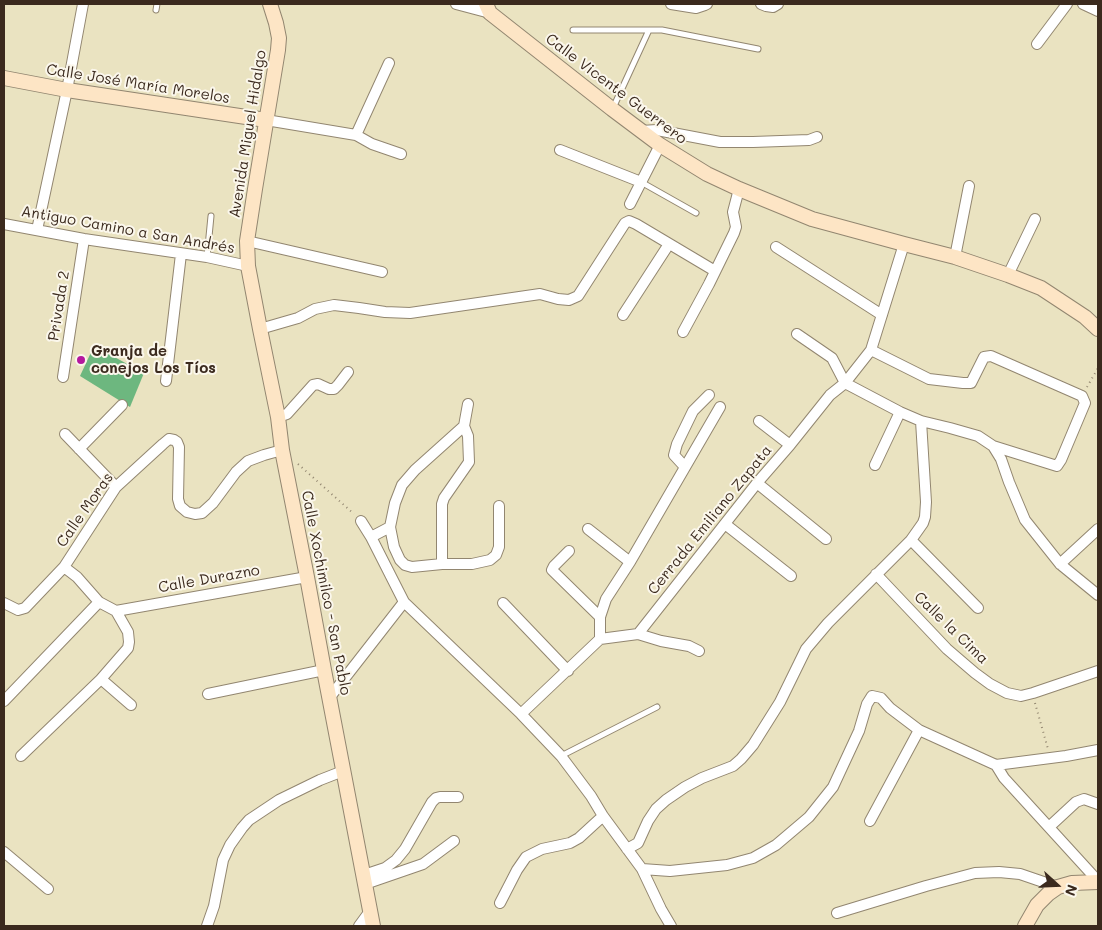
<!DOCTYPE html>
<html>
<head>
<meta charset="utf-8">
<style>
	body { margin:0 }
	#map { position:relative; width:1102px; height:930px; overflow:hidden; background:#eae3c1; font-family:Mali,sans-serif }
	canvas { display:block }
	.frame { position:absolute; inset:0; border:5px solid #3b2a1e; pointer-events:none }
	.north { position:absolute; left:1032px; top:860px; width:50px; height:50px; -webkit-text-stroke:4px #fbf7ec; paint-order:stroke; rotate:110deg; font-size:14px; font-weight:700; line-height:20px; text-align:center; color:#3b2a1e }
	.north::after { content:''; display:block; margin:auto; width:18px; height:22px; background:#3b2a1e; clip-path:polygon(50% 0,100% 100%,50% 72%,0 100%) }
</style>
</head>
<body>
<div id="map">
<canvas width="1102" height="930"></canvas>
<div class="frame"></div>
<div class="north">N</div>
</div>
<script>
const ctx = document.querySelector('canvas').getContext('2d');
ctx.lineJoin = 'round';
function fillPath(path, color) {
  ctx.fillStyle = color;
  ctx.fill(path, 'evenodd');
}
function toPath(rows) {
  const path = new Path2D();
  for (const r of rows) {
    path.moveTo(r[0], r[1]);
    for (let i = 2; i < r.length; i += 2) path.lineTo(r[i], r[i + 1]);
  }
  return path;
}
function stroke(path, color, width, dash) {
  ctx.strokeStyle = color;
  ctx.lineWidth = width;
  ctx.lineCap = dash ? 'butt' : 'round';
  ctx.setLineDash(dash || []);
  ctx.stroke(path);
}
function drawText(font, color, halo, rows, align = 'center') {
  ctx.font = font + ' Mali,sans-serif';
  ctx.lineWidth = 4;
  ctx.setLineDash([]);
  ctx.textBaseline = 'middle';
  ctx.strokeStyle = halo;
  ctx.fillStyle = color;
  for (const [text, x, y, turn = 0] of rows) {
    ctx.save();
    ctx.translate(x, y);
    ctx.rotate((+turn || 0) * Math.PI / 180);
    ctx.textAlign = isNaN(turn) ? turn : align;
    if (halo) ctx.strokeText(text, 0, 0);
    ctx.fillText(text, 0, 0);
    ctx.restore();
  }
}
const forest = toPath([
	[94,346,144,373,130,407,80,376]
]);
const path = toPath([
	[1087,387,1098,368],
	[298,464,354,514],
	[1035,703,1048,749]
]);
const lane = toPath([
	[156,10,157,4],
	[573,30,649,30],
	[613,108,649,30,662,30,758,49],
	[641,182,696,213],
	[207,257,211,216],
	[561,756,657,707]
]);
const street = toPath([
	[456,4,490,13],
	[671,4,696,8,705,5,707,4],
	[761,4,766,6,773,7,778,4],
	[1083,4,1098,11],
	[1037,44,1067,4],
	[266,120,356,135,372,144,401,154],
	[641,131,657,130,720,142,753,142,809,140,817,137],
	[356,135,389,63],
	[560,150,641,182],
	[630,204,660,145],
	[4,224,84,239,207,257,248,266],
	[37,230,67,90,83,4],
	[247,241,382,272],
	[776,247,882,315],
	[955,257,969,186],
	[1008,275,1035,219],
	[623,315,669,244],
	[260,329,298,318,315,309,334,305,359,308,385,312,410,313,540,294,558,299,569,300,578,296,625,223,629,221,636,224,715,271],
	[683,332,709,284,734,233,736,227,733,212,739,189],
	[797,334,832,358,845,383,900,412,921,421,950,428,978,436,993,446,1001,459,1009,482,1025,520,1060,564,1098,595],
	[871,350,929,379,963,383,971,383,984,357,991,356,1082,396,1085,403,1061,460,1057,466,993,446],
	[63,377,84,239],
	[166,381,181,254],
	[278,417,287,414,313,385,318,384,329,389,334,389,338,385,348,372],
	[759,421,790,445],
	[65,434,116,487],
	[79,449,122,405],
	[875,465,900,412],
	[685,467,674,455,677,444,693,411,709,395],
	[757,483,826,539],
	[361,521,371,537,404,602,521,714,561,756,591,796,603,816,642,869,661,909,671,926],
	[725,524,791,576],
	[390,527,394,547,400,560,405,565,412,567,442,564,472,564,490,560,496,555,499,547,499,506],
	[588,529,630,562],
	[371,537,390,527,395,503,402,485,415,470,464,426,468,404],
	[911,540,978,608],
	[569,551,554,566,552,570,600,617],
	[442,564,442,504,444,498,469,462,468,436,464,426],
	[1060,564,1098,529],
	[876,574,947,649,975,673,990,684,1007,693,1021,696,1033,693,1098,671],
	[4,603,18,610,25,608,64,567],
	[503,603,568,671],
	[116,611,307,577],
	[638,634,661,641,689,646,699,651],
	[600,639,600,617,606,599,630,562,720,407],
	[101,679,131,705],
	[208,694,324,670],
	[330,697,404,602],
	[4,701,99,602],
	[521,714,600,639,638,634,757,483,790,445,830,395,845,383,871,350,904,244],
	[21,756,101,679,128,648,129,642,128,632,116,611,99,602,77,577,64,567,116,487,163,444,169,439,174,440,177,442,179,447,178,499,180,506,187,512,195,514,202,513,213,503,236,472,248,461,264,455,282,450],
	[996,765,1004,778,1098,881],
	[870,821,919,730],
	[1049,827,1076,802,1084,799,1098,804],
	[627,849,638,843,648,821,656,809,666,800,685,787,702,778,733,766,741,759,753,745,780,702,806,649,828,623,911,540,923,523,925,517,926,502,921,421],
	[4,852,48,889],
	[642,869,670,871,727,865,753,858,776,845,809,817,833,787,859,731,867,704,872,696,881,698,890,708,919,730,996,765,1066,756,1098,750],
	[364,875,385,868,396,860,405,849,432,802,436,798,440,797,458,797],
	[365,884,423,864,454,841],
	[500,903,517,870,526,857,542,849,570,843,579,838,603,816],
	[837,913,926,886,975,873,999,872,1020,874,1058,887],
	[207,926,214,906,223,860,230,845,242,828,249,820,279,800,320,780,343,771],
	[359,926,370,911]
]);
const secondary = toPath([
	[270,4,276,23,279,38,278,50,255,189,247,241,248,266,260,329,278,417,282,450,307,577,324,670,373,926],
	[486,4,490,13,612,109,660,145,707,174,739,189,812,219,904,244,955,257,1008,275,1041,288,1085,317,1098,329],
	[4,78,67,90,266,120],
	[1025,926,1037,905,1048,894,1058,887,1072,883,1098,882]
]);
const markers = [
	[81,360,5,"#b5179e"]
];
const streetNames = [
	["Calle José María Morelos",138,84,9],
	["Calle Vicente Guerrero",616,89,37],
	["Avenida Miguel Hidalgo",248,134,-81],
	["Antiguo Camino a San Andrés",128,230,10],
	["Privada 2",59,306,-81],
	["Calle Moras",85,510,-55],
	["Cerrada Emiliano Zapata",710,520,-51],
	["Calle Durazno",209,579,-10],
	["Calle Xochimilco - San Pablo",326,593,79],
	["Calle la Cima",951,628,44]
];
const poiNames = [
	["Granja de",91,351],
	["conejos Los Tíos",91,368]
];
fillPath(forest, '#6db77f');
stroke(lane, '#928670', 7);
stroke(street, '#928670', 12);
stroke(secondary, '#928670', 16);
stroke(path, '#928670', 2, [1, 4]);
stroke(lane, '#fff', 5);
stroke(street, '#fff', 10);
stroke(secondary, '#fde5c5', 14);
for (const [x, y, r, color] of markers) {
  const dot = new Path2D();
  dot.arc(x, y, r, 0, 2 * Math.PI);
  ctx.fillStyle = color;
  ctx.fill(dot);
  stroke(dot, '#fbf7ec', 2);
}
drawText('15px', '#3b2a1e', '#fbf7ec', streetNames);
drawText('bold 15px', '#3b2a1e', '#fbf7ec', poiNames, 'left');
</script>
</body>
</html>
